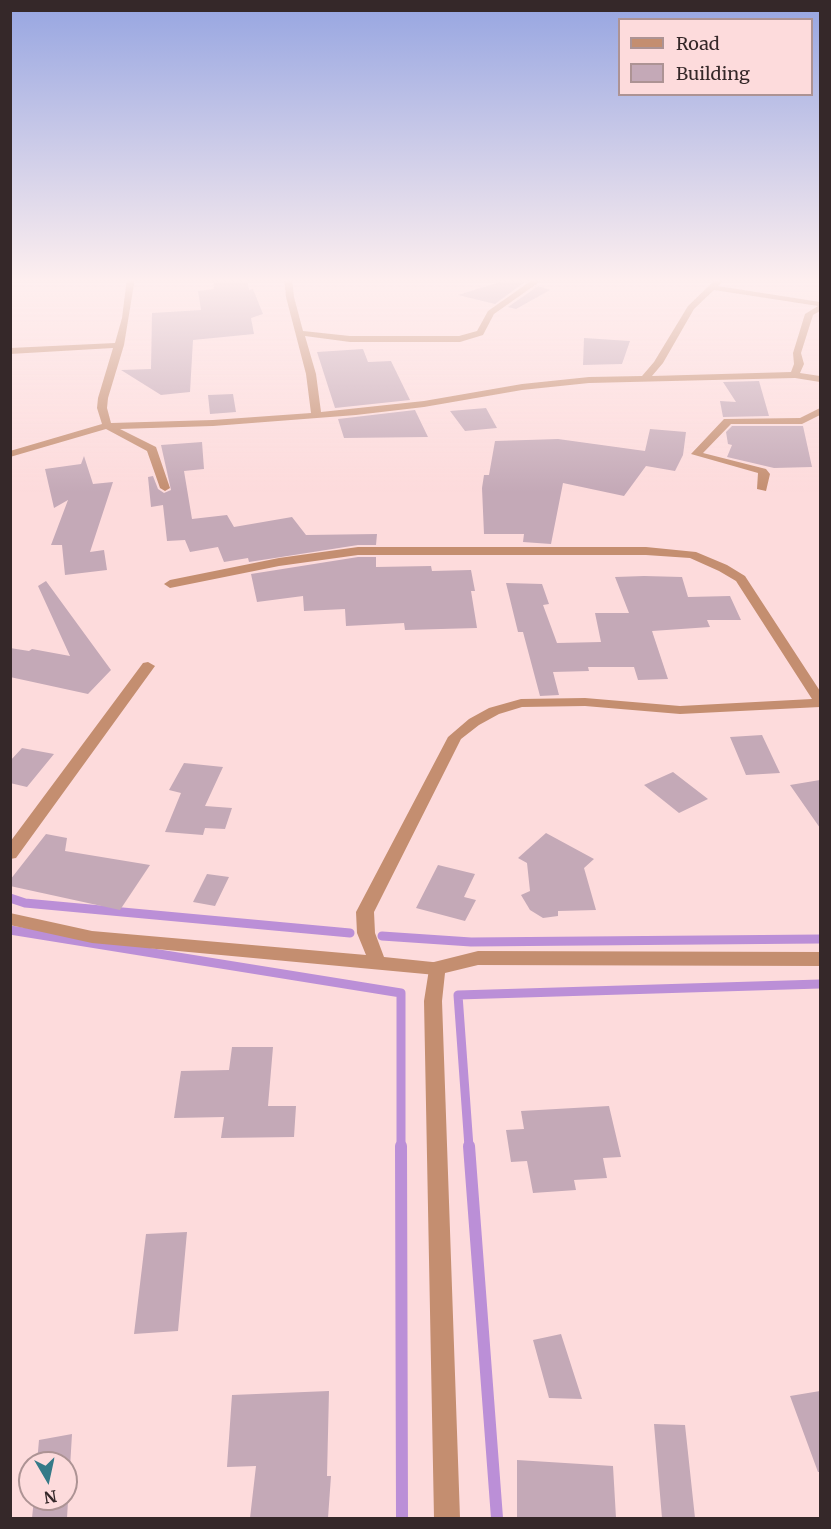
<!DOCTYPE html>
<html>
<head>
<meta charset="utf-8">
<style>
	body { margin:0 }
	#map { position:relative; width:831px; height:1529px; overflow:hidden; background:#fddbdc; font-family:Merriweather,serif }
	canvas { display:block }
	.frame { position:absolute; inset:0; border:12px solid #352829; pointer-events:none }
	.legend { position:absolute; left:618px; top:18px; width:195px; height:78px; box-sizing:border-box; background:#fddbdc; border:2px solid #ad9394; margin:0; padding:8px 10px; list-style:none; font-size:18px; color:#352829 }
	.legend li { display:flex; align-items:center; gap:12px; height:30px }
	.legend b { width:30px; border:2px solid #ad9394 }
	.north { position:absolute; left:18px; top:1451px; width:60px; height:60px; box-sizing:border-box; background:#fddbdc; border:2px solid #ad9394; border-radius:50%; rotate:171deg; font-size:16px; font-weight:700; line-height:24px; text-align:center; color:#352829 }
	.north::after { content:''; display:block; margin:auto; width:21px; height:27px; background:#357a88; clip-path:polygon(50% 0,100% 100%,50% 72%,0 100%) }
</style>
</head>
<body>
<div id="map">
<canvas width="831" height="1529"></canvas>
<div class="frame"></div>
<ul class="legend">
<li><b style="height:8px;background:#c48e70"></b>Road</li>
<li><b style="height:16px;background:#c4a9b7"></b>Building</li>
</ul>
<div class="north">N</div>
</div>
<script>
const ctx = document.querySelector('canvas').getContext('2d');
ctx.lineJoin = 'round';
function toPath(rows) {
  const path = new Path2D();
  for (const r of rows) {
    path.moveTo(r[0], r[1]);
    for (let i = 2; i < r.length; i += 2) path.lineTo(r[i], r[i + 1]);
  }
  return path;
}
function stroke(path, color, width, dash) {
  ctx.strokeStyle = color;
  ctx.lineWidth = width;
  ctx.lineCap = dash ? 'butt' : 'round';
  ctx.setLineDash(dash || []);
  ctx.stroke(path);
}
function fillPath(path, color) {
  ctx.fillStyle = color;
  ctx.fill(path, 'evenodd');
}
const streamFar1 = toPath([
	[10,898,25,903,350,933],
	[10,930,401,993,401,1147],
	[382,936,471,942,820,939],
	[469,1147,458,995,820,984]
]);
const stream = toPath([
	[401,1146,402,1518],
	[469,1146,497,1518]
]);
const building = toPath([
	[213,278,247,278,249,290,253,289,263,314,251,318,254,334,193,340,190,392,161,395,121,370,151,369,152,313,201,310,198,291,214,289],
	[513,278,526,281,495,304,458,295],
	[538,286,550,290,516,309,508,307],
	[584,338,630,341,622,364,583,365],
	[363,349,368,362,391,361,410,400,335,408,317,352],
	[759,381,769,416,723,417,720,401,736,402,723,382],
	[233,394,236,412,210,414,208,395],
	[486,408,497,428,465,431,450,411],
	[415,410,428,437,344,438,338,419],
	[732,426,803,426,812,467,774,468,727,457,732,445,728,444,726,432],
	[650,429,686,432,683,455,675,471,646,466,624,496,563,483,551,544,523,542,524,534,484,534,482,488,484,475,489,475,495,441,558,439,645,451],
	[202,442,204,469,184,471,192,519,227,515,234,527,292,517,306,535,377,534,376,545,358,545,249,562,248,558,224,562,218,547,190,552,185,540,167,541,163,505,151,507,148,477,153,476,158,489,164,493,171,490,161,445],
	[84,456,93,484,113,482,90,552,104,550,107,570,65,575,62,545,51,545,68,500,54,508,45,469,81,464],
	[358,557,376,557,376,567,431,566,432,571,471,570,475,591,471,591,477,628,405,630,404,623,346,626,345,609,304,611,303,596,257,602,251,574],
	[644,576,682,577,688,597,730,596,741,620,707,620,710,627,652,631,668,679,638,680,634,667,588,667,589,671,553,672,559,695,540,696,523,632,518,632,506,583,542,584,549,604,543,605,557,643,601,642,595,613,629,613,615,577],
	[46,581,111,670,88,694,10,677,10,648,29,651,32,649,70,656,38,586],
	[762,735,780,773,746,775,730,737],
	[22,748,54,754,27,787,10,783,10,761],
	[184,763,223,767,205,806,232,808,225,829,205,828,203,835,165,832,181,793,169,790],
	[673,772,708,799,679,813,644,785],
	[820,780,820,828,790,785],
	[546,833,594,859,584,868,596,910,558,911,558,916,543,918,530,910,521,895,530,891,527,863,518,858],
	[46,834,67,838,65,851,150,865,120,910,10,886,10,880],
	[438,865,475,874,464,897,476,900,465,921,416,908],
	[207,874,229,877,215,906,193,902],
	[232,1047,273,1047,268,1106,296,1106,294,1137,221,1138,224,1117,174,1118,181,1071,229,1070],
	[609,1106,621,1157,603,1158,607,1178,574,1180,576,1190,533,1193,527,1161,511,1162,506,1130,524,1129,521,1111],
	[187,1232,178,1331,134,1334,146,1234],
	[561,1334,582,1399,549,1398,533,1340],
	[329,1391,327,1476,331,1476,328,1518,250,1518,256,1466,227,1467,232,1395],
	[820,1391,820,1472,818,1472,790,1396],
	[654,1424,685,1425,695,1518,662,1518],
	[72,1434,67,1518,32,1518,34,1499,66,1499,66,1463,37,1463,39,1440],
	[517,1460,613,1466,616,1518,517,1518]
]);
const minor = toPath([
	[127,278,135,278,124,345,108,398,107,408,111,423,213,420,311,413,306,374,286,297,284,278,292,278,294,297,303,331,350,336,459,336,477,331,488,311,535,278,545,278,494,314,483,335,460,342,350,342,305,336,316,374,321,412,424,401,522,384,589,377,642,376,654,362,688,306,717,278,726,278,718,286,820,302,820,311,813,315,801,353,804,364,800,373,820,376,820,382,795,378,589,383,522,390,424,407,356,415,213,426,120,429,156,447,170,488,165,491,160,488,147,451,106,429,10,457,10,451,102,424,97,408,98,398,113,348,10,354,10,348,115,343,122,318,127,278],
	[714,290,818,306,805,314,793,353,794,364,791,372,652,376,663,363,694,309,714,290],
	[820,408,820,415,802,424,731,424,703,453,766,469,770,474,766,491,757,489,758,473,691,454,724,419,800,418,820,408],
	[358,547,646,547,696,552,727,565,745,576,820,691,820,707,680,714,585,706,522,707,499,714,479,725,461,739,374,912,375,933,384,957,442,963,445,968,442,973,436,975,92,943,10,925,10,913,92,931,366,955,357,933,356,912,448,737,469,719,489,708,521,699,585,698,680,706,812,699,736,581,719,571,690,558,646,555,358,555,279,566,170,588,164,584,170,580,279,558,358,547],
	[148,662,155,666,16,858,10,859,10,842,143,663,148,662]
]);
const tertiary = toPath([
	[478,951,820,952,820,966,478,965,445,973,442,1001,460,1518,434,1518,424,1001,430,963,478,951]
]);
stroke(streamFar1, '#bb8fd7', 9);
stroke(stream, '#bb8fd7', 12);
fillPath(building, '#c4a9b7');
fillPath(minor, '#c48e70');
fillPath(tertiary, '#c48e70');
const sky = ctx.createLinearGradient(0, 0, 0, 492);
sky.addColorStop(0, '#96a5e1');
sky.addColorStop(0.57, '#feefef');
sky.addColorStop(1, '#feefef00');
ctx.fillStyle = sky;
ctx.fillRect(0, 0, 831, 492);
</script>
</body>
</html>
